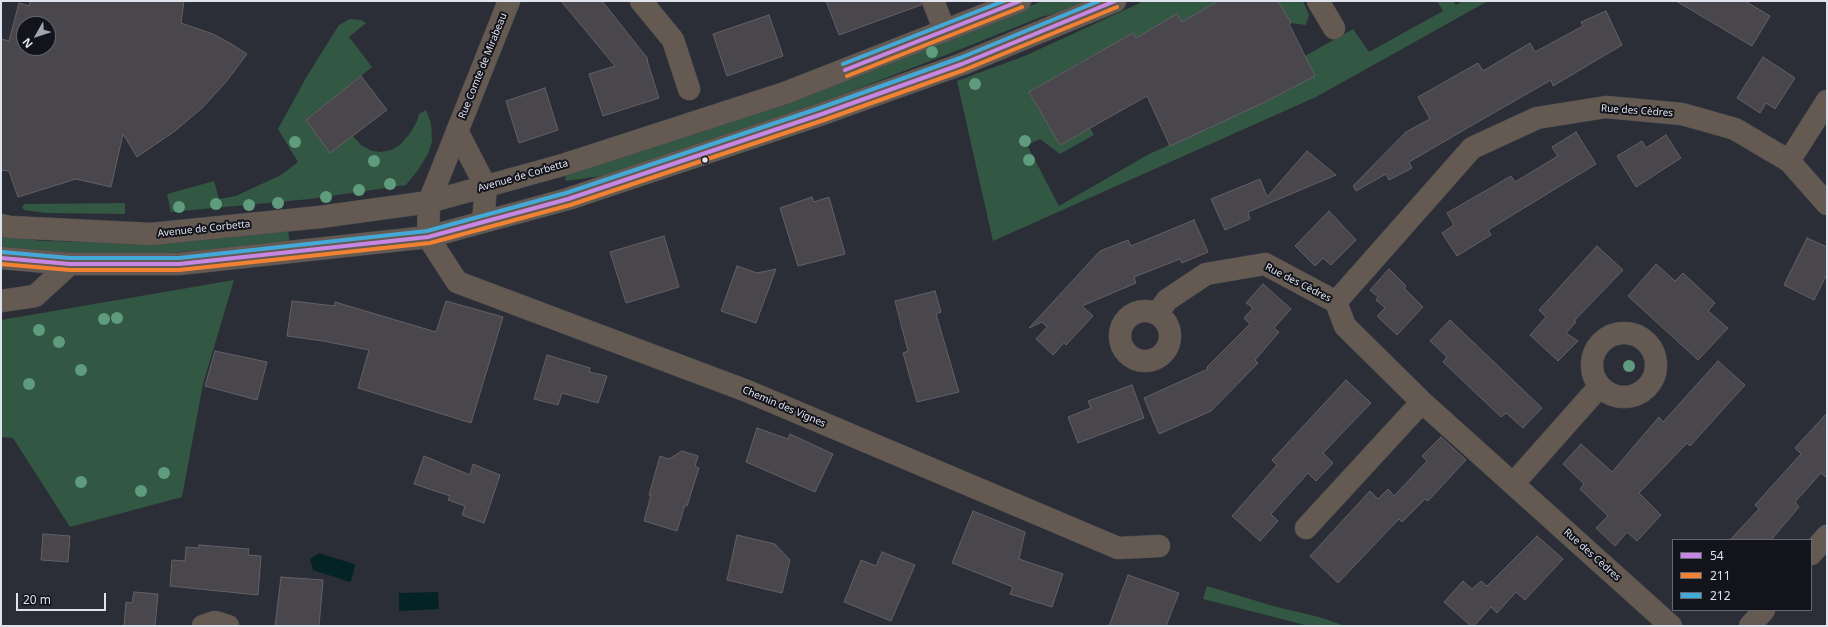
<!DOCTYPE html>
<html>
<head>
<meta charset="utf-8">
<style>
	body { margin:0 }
	#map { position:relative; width:1828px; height:627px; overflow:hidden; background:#2c2e37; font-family:"Noto Sans",sans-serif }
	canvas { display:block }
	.frame { position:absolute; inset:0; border:2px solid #e0e3ee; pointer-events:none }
	.legend { position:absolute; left:1672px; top:539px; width:140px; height:72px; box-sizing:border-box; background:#13141b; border:1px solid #65676f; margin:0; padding:5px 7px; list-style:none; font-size:12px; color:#e0e3ee }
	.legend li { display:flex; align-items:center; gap:8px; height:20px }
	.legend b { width:20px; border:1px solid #65676f }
	.north { position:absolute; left:16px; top:16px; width:40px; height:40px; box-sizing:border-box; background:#13141b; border:1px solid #65676f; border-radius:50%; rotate:231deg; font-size:11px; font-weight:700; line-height:16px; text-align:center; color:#e0e3ee }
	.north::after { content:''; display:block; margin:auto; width:14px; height:18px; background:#a1a4ae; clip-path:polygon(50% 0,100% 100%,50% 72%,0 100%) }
	.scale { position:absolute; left:16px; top:593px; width:90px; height:18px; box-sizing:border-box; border:2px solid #e0e3ee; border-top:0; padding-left:5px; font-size:12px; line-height:14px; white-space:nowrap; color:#e0e3ee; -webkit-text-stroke:3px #13141b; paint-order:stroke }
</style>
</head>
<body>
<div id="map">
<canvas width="1828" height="627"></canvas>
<div class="frame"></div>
<ul class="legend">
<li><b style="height:5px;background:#c787e3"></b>54</li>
<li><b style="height:5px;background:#f38132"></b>211</li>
<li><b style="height:5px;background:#44a9d9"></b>212</li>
</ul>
<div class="north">N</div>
<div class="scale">20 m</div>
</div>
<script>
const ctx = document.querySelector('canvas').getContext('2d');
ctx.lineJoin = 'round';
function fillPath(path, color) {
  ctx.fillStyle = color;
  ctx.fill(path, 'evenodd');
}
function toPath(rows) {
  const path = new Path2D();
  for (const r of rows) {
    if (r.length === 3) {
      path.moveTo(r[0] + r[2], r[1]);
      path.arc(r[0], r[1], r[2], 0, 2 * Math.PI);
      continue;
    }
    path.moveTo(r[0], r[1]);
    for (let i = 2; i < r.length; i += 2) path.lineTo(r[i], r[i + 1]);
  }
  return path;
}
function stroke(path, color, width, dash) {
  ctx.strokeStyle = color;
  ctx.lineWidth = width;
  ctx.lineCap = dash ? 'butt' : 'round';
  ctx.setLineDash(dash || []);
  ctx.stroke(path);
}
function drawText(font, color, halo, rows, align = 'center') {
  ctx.font = font + ' "Noto Sans",sans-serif';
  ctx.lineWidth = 4;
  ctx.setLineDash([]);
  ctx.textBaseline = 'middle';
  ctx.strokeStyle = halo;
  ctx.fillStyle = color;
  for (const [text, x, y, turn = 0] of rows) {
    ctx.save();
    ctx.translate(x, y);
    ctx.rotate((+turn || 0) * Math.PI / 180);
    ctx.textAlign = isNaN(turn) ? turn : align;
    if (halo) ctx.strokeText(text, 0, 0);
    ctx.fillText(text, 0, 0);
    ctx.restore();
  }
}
const green = toPath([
	[1042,1,1092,1,1065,11,1041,17,951,53,818,104,609,175,566,181,565,175,942,42],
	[1144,1,1218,1,1182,22,1177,14,1136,38,1133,33,1122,39,1124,44,1093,55,1029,92,1060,145,1090,128,1094,135,1060,154,1040,139,1027,145,1059,206,1149,154,1263,103,1315,76,1305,56,1353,29,1369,52,1443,11,1437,1,1453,1,1456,5,1463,1,1488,1,1316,97,993,241,957,81,1027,55],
	[1278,1,1303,1,1309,15,1306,25,1291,23],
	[350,19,361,20,366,23,349,37,372,67,306,120,330,152,353,136,361,145,372,151,381,152,391,150,400,145,411,132,417,121,419,114,426,110,431,123,432,141,428,154,418,170,406,185,310,199,171,212,167,194,214,181,219,199,236,196,281,175,298,162,278,129,307,76,339,25],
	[125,203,125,214,46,213,24,210,22,207,25,204],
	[288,231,290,243,131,256,56,255,1,249,1,235,42,241,132,243],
	[234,280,203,384,182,497,70,527,13,438,1,437,1,320],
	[1207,586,1273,606,1319,617,1345,626,1309,626,1203,599]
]);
const water = toPath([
	[319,553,354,564,355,566,351,581,349,582,313,570,310,559],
	[438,592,439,609,399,611,399,593]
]);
const building = toPath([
	[30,1,184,1,181,23,213,34,233,45,247,54,226,82,202,108,175,131,137,157,123,134,111,187,76,179,18,197,9,171,1,170,1,39,9,41,19,3,29,6,30,1],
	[24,24,48,24,48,48,24,48,24,24],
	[561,1,602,1,648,59,647,60,659,98,603,116,589,74,615,66,561,1],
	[826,1,921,1,921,5,839,35,826,1],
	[1218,1,1278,1,1291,23,1289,24,1315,76,1263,103,1170,146,1147,96,1060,145,1029,92,1133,33,1136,38,1177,14,1182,22,1218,1],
	[1676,1,1745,1,1770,16,1752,46,1676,1],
	[1606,11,1622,45,1553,86,1551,80,1469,127,1409,162,1412,168,1389,180,1386,174,1356,191,1353,186,1406,132,1430,119,1418,97,1478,63,1483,71,1530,43,1535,52,1583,26,1581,22,1606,11],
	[769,15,783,56,727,76,713,34,769,15],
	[1763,57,1795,78,1775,109,1766,103,1760,113,1737,98,1763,57],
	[361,76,387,110,330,153,306,120,361,76],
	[545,88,558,130,519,143,506,101,545,88],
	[1576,132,1596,164,1488,230,1491,235,1457,256,1442,233,1454,225,1447,213,1511,176,1515,182,1558,156,1552,147,1576,132],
	[1666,135,1681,158,1636,187,1617,156,1642,141,1646,148,1666,135],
	[1307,151,1336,175,1248,212,1250,219,1225,230,1211,199,1260,179,1267,197,1307,151],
	[812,197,814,202,829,197,845,254,798,266,780,208,812,197],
	[1329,211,1356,240,1331,265,1323,258,1315,266,1295,246,1329,211],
	[1194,220,1208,252,1182,263,1180,259,1134,277,1136,283,1082,306,1093,316,1066,345,1064,343,1053,355,1036,339,1047,327,1042,322,1029,328,1100,251,1128,240,1131,246,1194,220],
	[664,236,679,287,626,303,610,252,664,236],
	[1807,238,1827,247,1827,274,1814,300,1784,285,1807,238],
	[1597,246,1623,270,1574,321,1576,322,1566,333,1578,341,1558,361,1530,335,1546,317,1539,310,1597,246],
	[1656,264,1675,281,1683,273,1715,303,1708,311,1728,328,1698,360,1628,296,1656,264],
	[737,266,757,273,776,269,756,323,721,311,737,266],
	[1389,269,1406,286,1404,288,1423,307,1397,335,1377,316,1385,308,1376,300,1378,297,1370,290,1389,269],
	[1263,284,1291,309,1274,328,1279,332,1255,360,1258,363,1211,411,1159,434,1144,398,1208,369,1207,367,1250,324,1244,318,1253,308,1246,303,1263,284],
	[935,291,941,312,936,314,959,392,917,402,903,353,908,351,895,301,935,291],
	[292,301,335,306,335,302,436,332,446,301,503,317,471,423,358,388,369,350,323,341,287,336,292,301],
	[1450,320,1542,408,1523,428,1506,413,1501,417,1443,362,1447,357,1430,341,1450,320],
	[215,351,267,362,257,400,205,386,215,351],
	[547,355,590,368,589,372,607,376,598,403,562,393,558,405,534,399,547,355],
	[1718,361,1745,385,1690,446,1687,443,1639,493,1661,515,1637,541,1627,532,1615,546,1596,528,1608,516,1580,489,1584,484,1563,464,1581,444,1612,472,1659,417,1663,422,1718,361],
	[1346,380,1371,403,1323,453,1333,463,1316,481,1308,473,1271,514,1278,521,1260,541,1232,516,1277,465,1272,460,1346,380],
	[1132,385,1144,418,1078,443,1068,417,1091,408,1088,401,1132,385],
	[1827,413,1827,478,1821,473,1795,502,1799,507,1771,540,1730,540,1759,509,1755,505,1801,454,1795,448,1827,413],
	[757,428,788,439,790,434,833,454,815,492,746,462,757,428],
	[1441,437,1466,460,1428,501,1425,499,1402,522,1399,519,1338,583,1310,556,1370,491,1378,499,1388,489,1394,496,1427,461,1422,456,1441,437],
	[682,451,698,456,695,466,699,468,687,506,685,505,677,531,644,521,651,495,649,495,660,456,669,459,682,451],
	[424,456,470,475,473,464,500,475,484,523,462,515,465,506,448,500,450,496,414,484,424,456],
	[973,511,1025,532,1019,559,1063,574,1052,607,1010,594,1013,587,952,563,973,511],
	[43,534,70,536,68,562,41,560,43,534],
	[737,535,775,544,790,560,782,593,727,580,737,535],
	[1537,536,1563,559,1525,600,1516,592,1497,613,1491,607,1474,626,1471,626,1444,602,1463,581,1472,589,1481,581,1487,586,1537,536],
	[199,545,249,549,248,555,261,556,258,595,170,586,172,560,185,561,186,547,199,548,199,545],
	[882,552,915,565,891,621,844,602,861,560,876,566,882,552],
	[1128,575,1179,593,1166,626,1109,626,1128,575],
	[281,577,323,580,319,626,275,626,281,577],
	[134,592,158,594,155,626,124,626,126,602,132,603,134,592]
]);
const minor = toPath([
	[641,1,673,40,689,89],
	[933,1,945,31],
	[1318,1,1334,28],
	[457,131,486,187,483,222],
	[1789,161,1827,101],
	[1,225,10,227,151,234,320,217,429,202,566,164,785,93,1020,1],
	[428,237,457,282,747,391,1118,548,1159,546],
	[428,237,429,202,509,1],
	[1,258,70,264,179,264,428,237,568,199,822,114,962,64,1115,1],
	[1,301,35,296,70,264],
	[1145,336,25],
	[1157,314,1167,300,1206,274,1265,264,1336,302],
	[1624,365,32],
	[1513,484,1600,386],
	[1306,528,1422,402],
	[1811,554,1827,536],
	[203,626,215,622,228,626],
	[1671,626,1422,402,1345,326,1336,302,1472,148,1537,118,1606,107,1682,114,1735,129,1789,161,1827,204],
	[1750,626,1764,610]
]);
const bus1 = toPath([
	[845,70,1020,1],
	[1,258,70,264,179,264,428,237,568,199,822,114,962,64,1115,1]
]);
const bus2 = toPath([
	[847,76,1022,7],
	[1,264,70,270,179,270,430,243,570,205,824,120,964,70,1117,7]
]);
const bus3 = toPath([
	[843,64,1004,1],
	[2,252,70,258,179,258,427,231,566,193,820,108,960,58,1099,1]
]);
const trees = [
	[932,52],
	[975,84],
	[1025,141],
	[295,142],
	[1029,160],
	[374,161],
	[390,184],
	[359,190],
	[326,197],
	[278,203],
	[216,204],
	[249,205],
	[179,207],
	[117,318],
	[104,319],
	[39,330],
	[59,342],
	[1629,366],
	[81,370],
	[29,384],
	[164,473],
	[81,482],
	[141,491]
];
const markers = [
	[705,160,3.5,"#e0e3ee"]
];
const streetNames = [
	["Rue Comte de Mirabeau",483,66,-68],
	["Rue des Cèdres",1637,111,4],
	["Avenue de Corbetta",523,176,-16],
	["Avenue de Corbetta",204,229,-6],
	["Rue des Cèdres",1298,283,27],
	["Chemin des Vignes",784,407,23],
	["Rue des Cèdres",1592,555,42]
];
fillPath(green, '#325743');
fillPath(water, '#042327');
fillPath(building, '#49464c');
stroke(building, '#636067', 1);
stroke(minor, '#4a4c53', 23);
stroke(minor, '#645a51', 22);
stroke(bus1, '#c787e3', 4);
stroke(bus2, '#f38132', 4);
stroke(bus3, '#44a9d9', 4);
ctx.fillStyle = '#5f9b7d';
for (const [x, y] of trees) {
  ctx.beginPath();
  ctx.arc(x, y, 6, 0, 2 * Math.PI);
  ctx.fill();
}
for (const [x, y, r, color] of markers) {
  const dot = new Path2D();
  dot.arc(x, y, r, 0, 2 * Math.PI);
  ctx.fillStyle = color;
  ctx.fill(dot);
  stroke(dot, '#13141b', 1.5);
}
drawText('10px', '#e0e3ee', '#13141b', streetNames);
</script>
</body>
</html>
